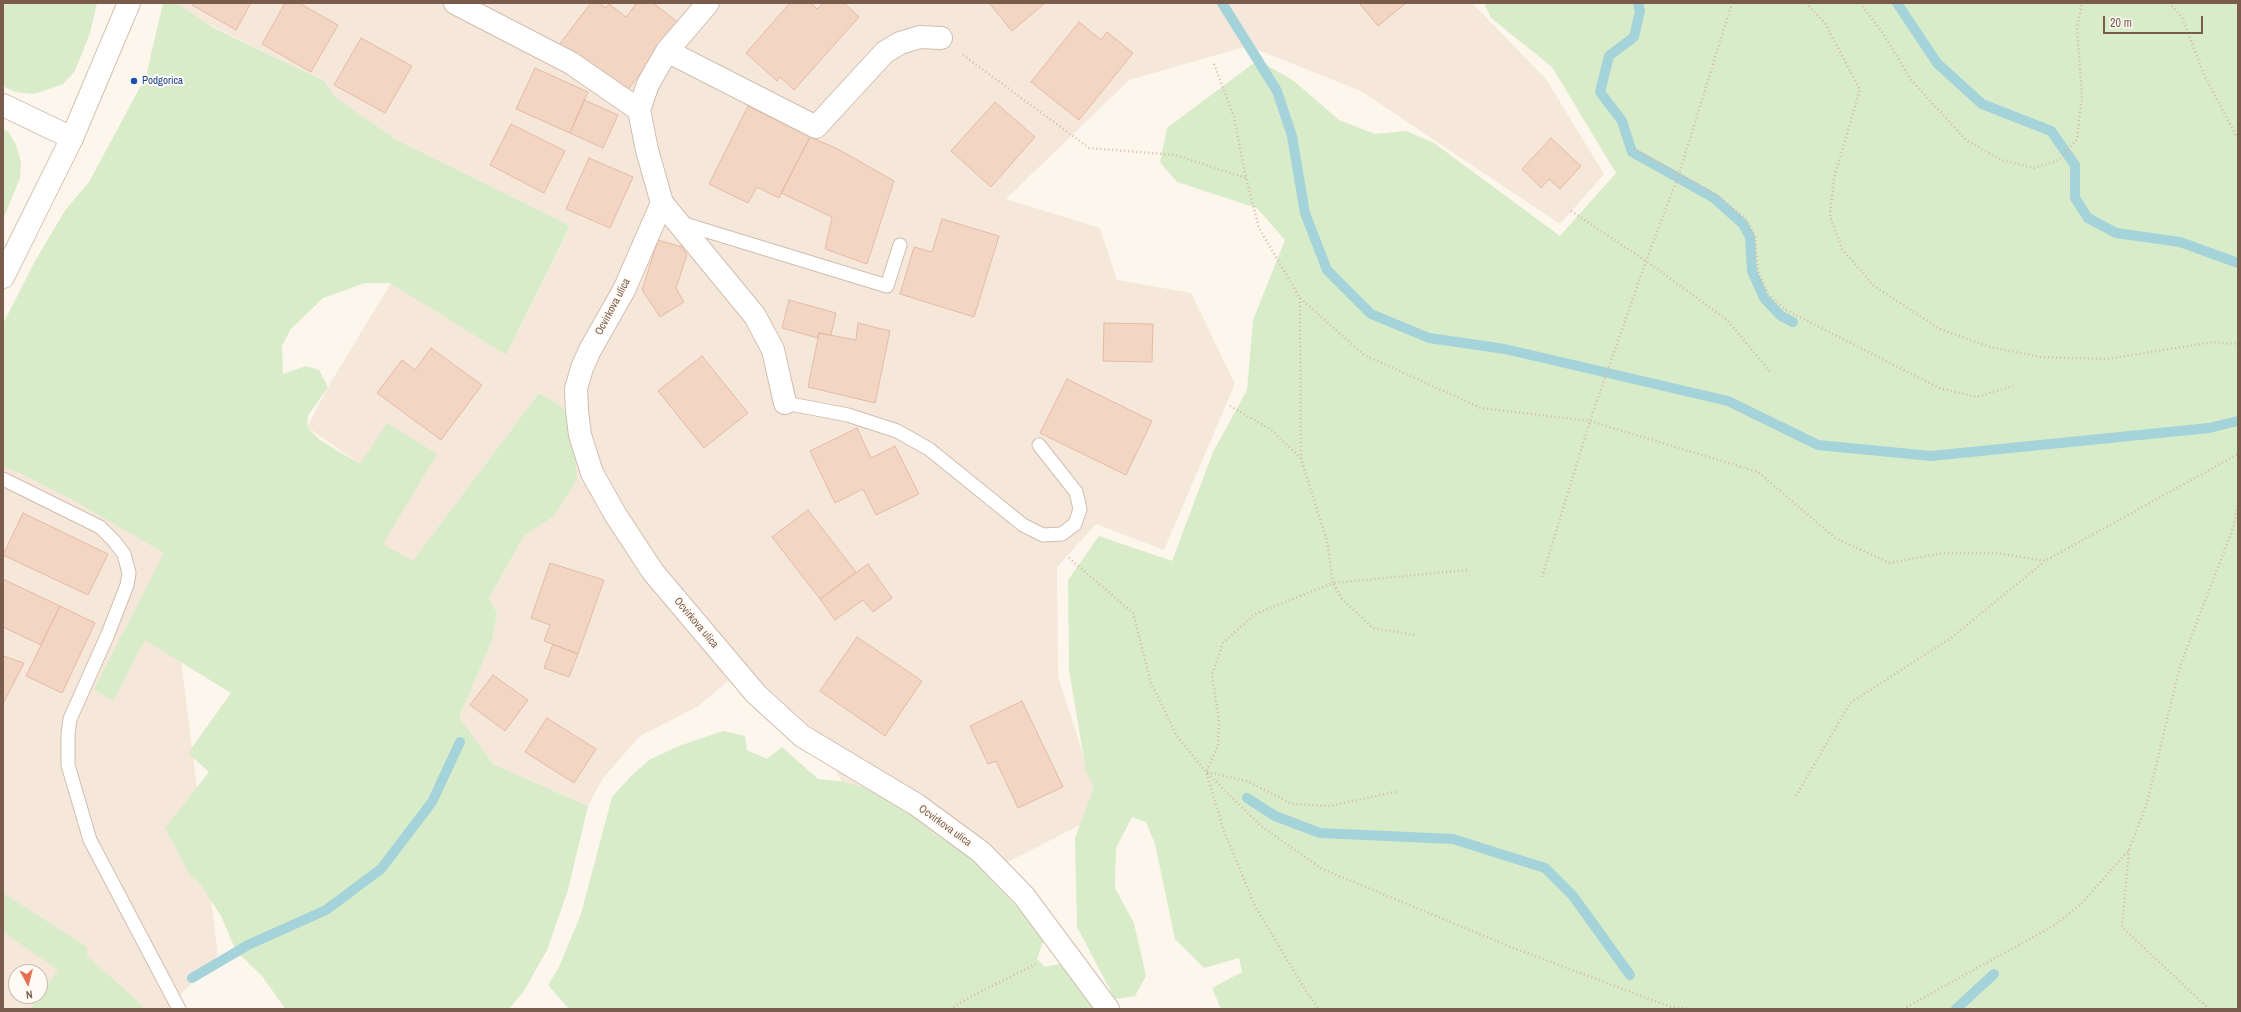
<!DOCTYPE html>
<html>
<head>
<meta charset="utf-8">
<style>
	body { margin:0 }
	#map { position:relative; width:2241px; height:1012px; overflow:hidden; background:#fdf6ec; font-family:"Archivo Narrow",sans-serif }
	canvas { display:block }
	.frame { position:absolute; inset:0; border:4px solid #7a5c4d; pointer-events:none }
	.north { position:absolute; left:8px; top:964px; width:40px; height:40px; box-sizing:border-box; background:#fffaf3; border:1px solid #cabbb1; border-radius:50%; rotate:173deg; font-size:11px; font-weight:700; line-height:16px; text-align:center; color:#7a5c4d }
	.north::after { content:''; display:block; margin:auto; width:14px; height:18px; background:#e76f51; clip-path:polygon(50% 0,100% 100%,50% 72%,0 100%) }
	.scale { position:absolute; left:2103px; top:16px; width:100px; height:18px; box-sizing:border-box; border:2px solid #7a5c4d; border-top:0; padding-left:5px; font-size:12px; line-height:14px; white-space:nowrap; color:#7a5c4d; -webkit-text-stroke:3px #fffaf3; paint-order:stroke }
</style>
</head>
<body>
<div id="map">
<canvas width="2241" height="1012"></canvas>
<div class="frame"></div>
<div class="north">N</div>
<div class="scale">20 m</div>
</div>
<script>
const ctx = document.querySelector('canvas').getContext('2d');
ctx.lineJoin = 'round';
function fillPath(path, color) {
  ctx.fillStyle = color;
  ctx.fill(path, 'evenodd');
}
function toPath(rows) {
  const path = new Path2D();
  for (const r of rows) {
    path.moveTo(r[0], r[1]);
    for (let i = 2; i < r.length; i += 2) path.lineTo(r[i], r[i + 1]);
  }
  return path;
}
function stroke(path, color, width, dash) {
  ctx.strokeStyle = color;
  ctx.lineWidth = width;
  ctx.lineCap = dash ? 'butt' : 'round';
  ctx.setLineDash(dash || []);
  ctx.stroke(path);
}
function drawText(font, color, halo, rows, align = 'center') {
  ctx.font = font + ' "Archivo Narrow",sans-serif';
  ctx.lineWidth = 4;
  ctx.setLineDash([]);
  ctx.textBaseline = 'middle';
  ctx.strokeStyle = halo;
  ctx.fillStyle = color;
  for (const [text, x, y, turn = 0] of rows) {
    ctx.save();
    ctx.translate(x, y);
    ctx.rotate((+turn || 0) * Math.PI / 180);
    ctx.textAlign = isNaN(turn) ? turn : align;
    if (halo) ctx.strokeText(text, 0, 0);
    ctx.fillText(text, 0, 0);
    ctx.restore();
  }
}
const residential = toPath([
	[166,3,1472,3,1546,79,1604,174,1560,224,1361,91,1248,46,1129,80,1006,199,1100,228,1117,280,1191,293,1235,384,1164,550,1096,524,1057,567,1058,676,1102,814,907,913,818,734,745,667,697,707,640,736,603,778,588,806,493,764,459,717,492,641,497,613,489,598,524,536,553,517,561,406,539,393,413,562,383,544,360,464,307,427,328,387,391,283,506,355,570,227,395,139,334,97,323,81],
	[3,453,167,548,218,955,167,1009,3,1009],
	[16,972,40,972,40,996,16,996]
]);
const green = toPath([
	[3,3,97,3,90,33,75,71,63,84,34,94,15,92,3,86],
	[163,3,176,3,214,28,324,81,335,97,395,139,570,226,506,355,390,283,365,283,323,298,290,330,282,346,283,374,306,366,319,370,328,387,308,416,307,427,320,440,360,464,387,423,437,454,383,544,413,561,539,393,561,406,572,420,577,480,553,517,524,536,489,598,497,613,492,641,459,717,493,764,588,806,568,890,547,950,524,991,509,1009,286,1009,284,1007,262,976,236,951,221,916,200,884,189,874,165,828,209,772,188,753,231,693,145,640,113,701,94,689,164,553,75,501,20,473,3,467,3,324,35,261,66,209,89,182,146,76],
	[1484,3,2238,3,2238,1009,1221,1009,1212,988,1242,972,1239,958,1204,968,1175,939,1155,844,1146,822,1132,817,1116,848,1115,888,1134,923,1146,976,1135,996,1115,999,1077,927,1075,838,1094,787,1086,771,1069,670,1068,580,1099,536,1172,561,1213,452,1247,390,1253,320,1285,240,1257,208,1177,182,1160,162,1167,128,1258,60,1294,81,1339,120,1375,134,1406,131,1434,143,1560,236,1616,173,1552,67,1491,18],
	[3,129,8,131,16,145,21,162,20,178,3,220],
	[723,731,745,736,747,750,767,759,782,747,818,779,840,781,870,789,885,797,925,824,933,834,962,849,1037,928,1044,939,1037,959,1045,967,1064,963,1098,1009,569,1009,548,985,559,967,581,914,612,797,630,777,649,760,679,746],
	[3,893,87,947,87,956,143,1006,141,1009,30,1009,58,970,3,932]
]);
const stream = toPath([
	[1222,3,1277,91,1292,136,1305,213,1327,270,1371,314,1429,338,1505,349,1728,401,1818,445,1931,456,2209,428,2238,421],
	[1638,3,1640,11,1634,37,1609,56,1600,92,1622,121,1632,152,1714,198,1743,224,1750,237,1752,271,1764,298,1781,316,1793,322],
	[1897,3,1937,63,1982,104,2051,131,2075,165,2075,198,2088,218,2116,233,2180,242,2238,263],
	[1247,798,1275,816,1320,833,1453,839,1545,868,1573,896,1630,975],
	[192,978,248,945,326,910,381,869,432,802,460,742],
	[1956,1009,1994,974]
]);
const building = toPath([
	[193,3,251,3,236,30,192,5,193,3],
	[285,3,299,3,338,25,311,72,262,44,285,3],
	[591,3,599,3,606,8,609,4,626,17,637,3,653,3,679,23,623,96,558,46,591,3],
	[790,3,811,3,817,9,823,3,844,3,859,17,794,90,780,77,777,81,746,53,790,3],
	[989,3,1045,3,1012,31,989,3],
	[1359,3,1406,3,1378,26,1359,3],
	[1079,22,1101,40,1107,32,1133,53,1079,120,1031,82,1079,22],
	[361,38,412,66,385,113,334,85,361,38],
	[535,68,588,92,570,133,516,109,535,68],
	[584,100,618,115,603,148,570,133,584,100],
	[995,102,1035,137,991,187,951,151,995,102],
	[748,106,810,137,779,198,757,187,748,203,709,184,748,106],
	[511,124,565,151,544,193,490,165,511,124],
	[810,137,838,149,894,181,867,264,825,249,832,217,781,193,810,137],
	[1551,138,1581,166,1560,189,1549,179,1541,188,1522,169,1551,138],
	[589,158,633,177,610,228,566,209,589,158],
	[942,219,999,236,974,317,900,294,914,247,932,252,942,219],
	[658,240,682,247,687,255,676,288,684,302,660,317,642,290,658,240],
	[789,300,836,313,831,335,819,333,818,338,782,328,789,300],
	[858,323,890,331,875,403,808,387,819,333,856,340,858,323],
	[1104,323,1153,324,1152,362,1103,361,1104,323],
	[431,348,482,385,441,440,377,393,402,360,415,370,431,348],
	[702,356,748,413,704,448,658,391,702,356],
	[1067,379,1152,421,1126,475,1040,433,1067,379],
	[857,428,871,458,895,446,919,494,876,515,863,489,835,503,810,451,857,428],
	[808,510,856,572,820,599,772,537,808,510],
	[23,513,108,554,88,595,3,555,23,513],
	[550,563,604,580,578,654,544,641,550,625,531,618,550,563],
	[868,564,892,598,873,612,863,600,835,620,820,599,868,564],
	[3,579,60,606,41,645,3,627,3,579],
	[60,606,95,623,62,693,26,676,60,606],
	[857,637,922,681,885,736,820,691,857,637],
	[553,644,578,654,569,677,544,668,553,644],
	[3,656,24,663,3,704,3,656],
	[493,675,528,700,505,731,470,705,493,675],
	[1022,701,1063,787,1018,808,996,761,988,764,970,726,1022,701],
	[547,718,596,749,574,783,525,752,547,718]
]);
const path = toPath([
	[1806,3,1825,23,1860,90,1834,178,1830,216,1842,249,1874,286,1940,329,1990,347,2040,357,2107,359,2213,342,2238,344],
	[1860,3,1882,32,1912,81,1966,140,2001,160,2034,168,2059,160,2077,139,2082,96,2077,27,2082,3],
	[2169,3,2182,17,2204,75,2238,139],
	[963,55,1089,148,1175,155,1246,178],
	[1214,64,1234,117,1246,178,1259,228,1300,298,1364,355,1481,408,1590,421,1758,472,1835,538,1890,563,1943,553,1997,553,2045,561,2238,454],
	[1634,149,1717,195,1746,219,1755,236,1758,271,1768,294,1786,310,1939,388,1977,397,2013,386],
	[1571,211,1646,261,1727,320,1771,373],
	[1300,298,1301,459,1327,541,1333,583,1255,614,1223,643,1212,675,1219,721,1218,746,1206,772,1225,834,1256,908,1306,991,1319,1009],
	[1230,406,1270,429,1301,458],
	[1069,558,1133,613,1151,683,1177,736,1206,772,1261,826,1322,869,1516,949,1671,1007,1691,1009],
	[1542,577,1590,421,1646,261,1679,174,1732,3],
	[1414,635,1373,628,1342,599,1333,583,1467,570],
	[1207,772,1247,781,1292,804,1330,806,1399,791],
	[1796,796,1850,703,1951,638,2044,562],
	[2129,850,2122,927,2209,1009],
	[950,1009,972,996,1038,963],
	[1903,1009,2055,925,2082,903,2129,850,2147,803,2180,666,2233,528,2238,505]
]);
const service = toPath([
	[681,223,887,286,900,245],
	[785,403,848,415,897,431,929,449,1023,525,1043,535,1062,534,1075,524,1080,509,1076,492,1039,445],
	[3,479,100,527,114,541,124,554,129,573,127,585,108,634,70,719,68,734,68,765,90,840,179,1009]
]);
const minor = toPath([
	[455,3,571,63,639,110],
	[708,3,667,51,648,84,639,110,647,150,662,203,624,290,590,350,582,368,576,389,577,411,580,435,592,473,615,514,653,572,756,694,802,736,917,805,981,852,1024,896,1108,1009],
	[667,51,816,127,885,52,900,43,920,37,941,38],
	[3,105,72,138],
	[662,203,755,316,773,350,785,403]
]);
const secondary = toPath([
	[3,277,72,138,129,3]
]);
const markers = [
	[134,81,4,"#1a4fb4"]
];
const transitNames = [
	["Podgorica",142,81]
];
const streetNames = [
	["Ocvirkova ulica",613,307,-62],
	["Ocvirkova ulica",696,623,50],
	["Ocvirkova ulica",945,826,36]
];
fillPath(residential, '#f5e8da');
fillPath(green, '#d8ecc9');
stroke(stream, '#a5d3da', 10);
fillPath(building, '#f3d5c3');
stroke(building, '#e6bba3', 1);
stroke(service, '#d1beb0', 15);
stroke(minor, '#d1beb0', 24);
stroke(secondary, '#d6c0b0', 24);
stroke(path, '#d9b8a5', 2.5, [1, 3]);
stroke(service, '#fff', 13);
stroke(minor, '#fff', 22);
stroke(secondary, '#fff', 22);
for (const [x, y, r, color] of markers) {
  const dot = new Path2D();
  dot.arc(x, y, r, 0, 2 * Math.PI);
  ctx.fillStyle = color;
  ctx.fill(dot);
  stroke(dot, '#fffaf3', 1.5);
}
drawText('11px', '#164399', '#fffaf3', transitNames, 'left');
drawText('11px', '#7a5c4d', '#fffaf3', streetNames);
</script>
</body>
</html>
